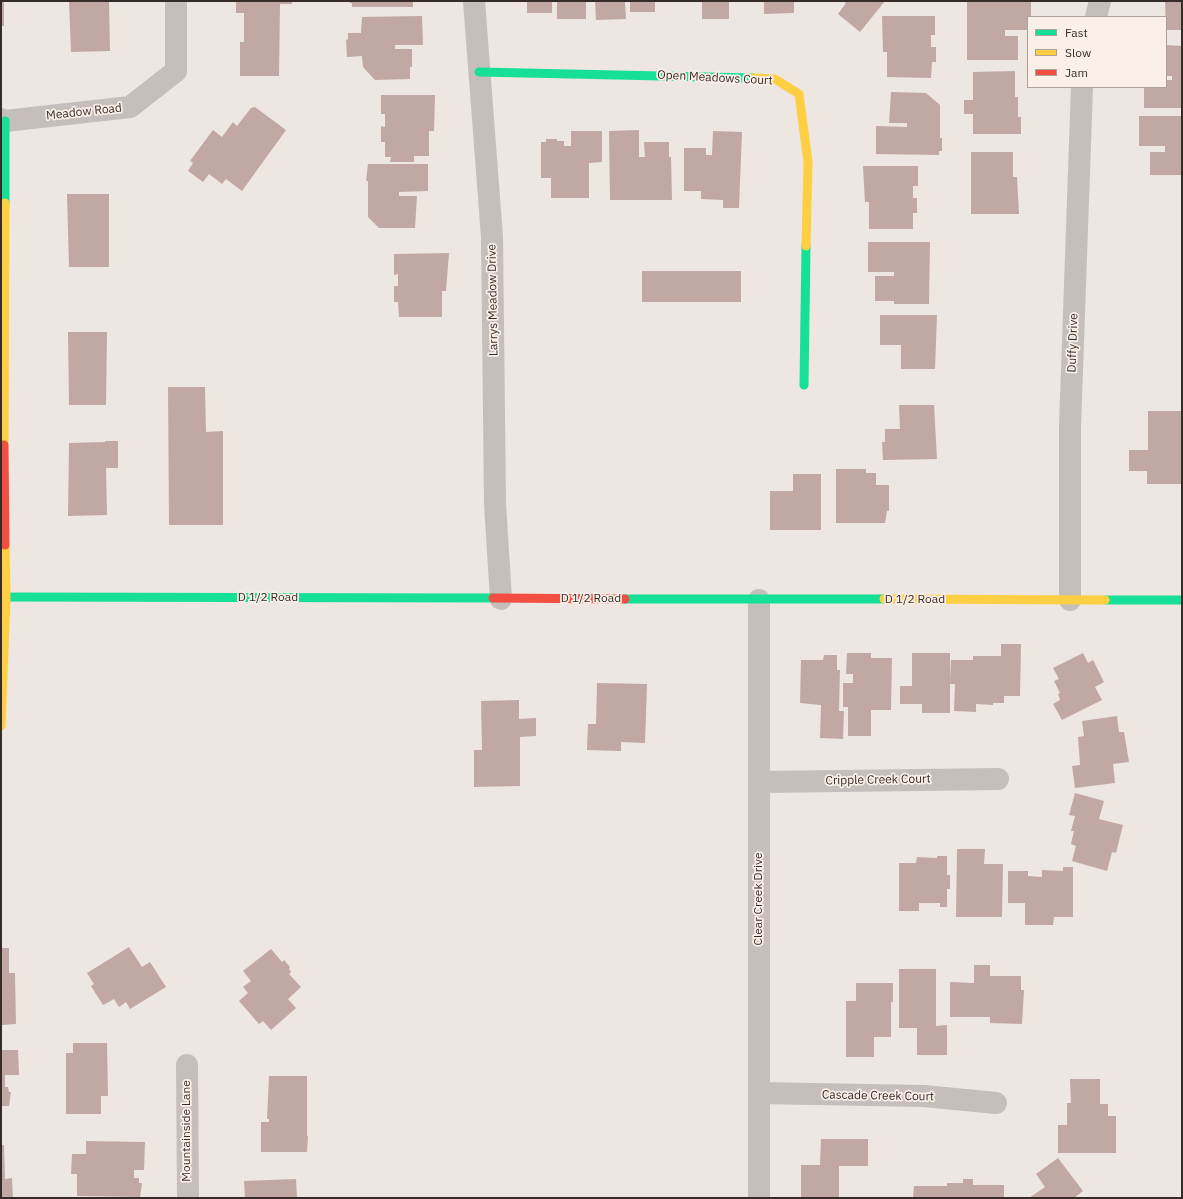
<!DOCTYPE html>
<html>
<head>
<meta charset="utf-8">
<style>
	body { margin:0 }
	#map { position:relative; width:1183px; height:1199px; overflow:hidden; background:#ede6e1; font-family:"IBM Plex Sans",sans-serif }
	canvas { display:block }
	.frame { position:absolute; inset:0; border:2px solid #372b28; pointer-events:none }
	.legend { position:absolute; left:1027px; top:16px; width:140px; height:72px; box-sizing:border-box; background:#faf0e8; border:1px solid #aca19b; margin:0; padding:5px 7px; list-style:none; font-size:12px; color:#372b28 }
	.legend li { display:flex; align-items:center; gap:8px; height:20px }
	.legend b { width:20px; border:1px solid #aca19b }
</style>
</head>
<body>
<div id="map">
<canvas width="1183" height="1199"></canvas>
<div class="frame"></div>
<ul class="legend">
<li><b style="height:5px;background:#16e098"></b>Fast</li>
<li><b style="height:5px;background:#ffcf43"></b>Slow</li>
<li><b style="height:5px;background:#f24e42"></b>Jam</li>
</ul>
</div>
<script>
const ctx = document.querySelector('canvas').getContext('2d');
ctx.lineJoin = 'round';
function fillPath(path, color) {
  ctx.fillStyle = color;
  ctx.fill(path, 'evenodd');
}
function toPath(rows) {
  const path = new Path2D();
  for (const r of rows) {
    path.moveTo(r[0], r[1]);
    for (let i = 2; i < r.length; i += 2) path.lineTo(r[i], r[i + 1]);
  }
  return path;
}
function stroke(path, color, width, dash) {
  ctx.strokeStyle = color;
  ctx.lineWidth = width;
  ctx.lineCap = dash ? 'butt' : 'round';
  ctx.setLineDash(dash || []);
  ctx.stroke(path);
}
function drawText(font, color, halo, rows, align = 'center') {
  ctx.font = font + ' "IBM Plex Sans",sans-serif';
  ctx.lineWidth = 3.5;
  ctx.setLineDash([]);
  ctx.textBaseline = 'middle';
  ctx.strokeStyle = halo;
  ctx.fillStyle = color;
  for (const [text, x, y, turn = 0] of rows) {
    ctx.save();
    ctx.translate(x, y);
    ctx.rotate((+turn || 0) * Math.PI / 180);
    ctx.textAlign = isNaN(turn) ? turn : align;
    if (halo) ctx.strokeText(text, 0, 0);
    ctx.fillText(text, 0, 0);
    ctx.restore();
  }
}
const building = toPath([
	[1,1,4,1,4,26,1,26],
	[69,1,109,1,110,51,71,52],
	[236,1,292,1,292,4,280,4,279,76,240,76,240,42,244,42,244,13,236,13],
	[350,1,413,1,413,7,352,7,352,3,350,3],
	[527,1,552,1,552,13,527,13],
	[557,1,586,1,586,19,557,19],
	[595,1,625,1,626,19,596,20],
	[630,1,655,1,655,12,630,12],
	[702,1,729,1,729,19,702,19],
	[764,1,794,1,794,13,764,14],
	[843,1,885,1,860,32,838,14,846,3],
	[967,1,1031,1,1031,17,1028,17,1028,30,1005,30,1005,36,1018,36,1018,60,967,60],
	[1165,1,1182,1,1182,30,1166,30],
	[422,16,423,45,395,45,395,49,412,49,412,67,410,67,410,79,375,80,363,67,362,56,347,57,346,40,348,39,348,33,361,33,362,17],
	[882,16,935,16,935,35,931,35,931,47,936,47,936,62,932,62,931,78,887,77,887,52,883,52],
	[1166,45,1182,46,1182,108,1144,108,1144,87,1166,87,1166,80,1172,80,1172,76,1166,76],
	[1015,71,1015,97,1018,97,1018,117,1021,117,1021,134,973,134,973,114,964,114,964,100,973,100,973,72],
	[891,92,926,93,940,105,940,138,942,138,942,151,939,151,939,155,876,154,876,126,907,127,907,123,889,123],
	[381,95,435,95,434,131,429,131,429,156,414,156,414,162,390,162,391,157,385,157,385,142,381,142,381,126,385,127,385,114,381,114],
	[255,107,286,130,242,191,226,179,222,184,209,174,203,182,188,171,193,163,190,161,213,130,222,137,233,122,237,126,251,108],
	[1139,116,1182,116,1182,175,1150,175,1150,152,1165,152,1165,146,1139,146],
	[639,130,639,157,645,157,644,142,669,142,669,157,671,157,672,200,610,200,609,131],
	[571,131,602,131,602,162,589,163,589,198,551,198,551,178,541,178,541,142,546,142,546,139,557,139,557,141,564,141,564,146,571,146],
	[713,131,742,132,739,208,723,208,723,200,701,199,701,191,684,191,684,148,706,148,706,155,712,155],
	[971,152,1013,152,1013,177,1017,177,1019,214,971,214],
	[368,164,428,164,428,191,399,192,399,196,417,196,415,228,379,228,368,217,368,181,366,181],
	[863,166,918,166,918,186,913,186,913,198,917,198,917,213,913,213,913,229,869,229,869,202,865,202],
	[67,194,109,194,109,267,69,267],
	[868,242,930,242,929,304,894,304,894,301,875,301,875,276,894,276,894,272,868,272],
	[449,253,446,291,442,291,442,317,399,317,398,302,394,302,394,286,398,286,398,274,394,275,394,254],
	[642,271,741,271,741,302,642,302],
	[880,315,937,315,935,369,901,369,901,345,880,345],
	[68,332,107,332,106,405,69,405],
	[168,387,205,387,206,432,223,431,223,525,169,525],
	[899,405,934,405,937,459,883,460,882,442,885,442,885,429,900,429],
	[1148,411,1182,411,1182,484,1147,484,1147,471,1129,471,1129,450,1148,450],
	[105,441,118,441,118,468,106,468,107,515,68,516,69,443,105,442],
	[836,469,866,469,866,473,876,473,876,485,889,485,889,511,887,511,885,523,836,523],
	[793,474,821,474,821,530,770,530,770,491,793,491],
	[1001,644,1021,644,1020,696,1004,696,1004,703,993,703,993,705,976,704,976,712,954,711,955,684,950,684,950,713,922,713,922,704,900,704,900,686,912,686,912,653,950,653,950,679,951,660,973,660,973,656,1001,656],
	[847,653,871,653,871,658,892,658,891,710,871,710,871,736,848,736,848,707,843,707,843,683,853,683,853,674,846,674],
	[1083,653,1088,663,1093,660,1104,682,1095,687,1102,700,1062,720,1053,704,1060,700,1058,694,1060,693,1054,681,1059,679,1053,668],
	[824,655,837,655,837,670,840,670,839,711,844,711,843,739,820,738,821,705,800,703,801,660,823,660],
	[597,683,647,684,645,743,621,742,621,751,587,750,588,724,596,724],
	[519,700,519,719,536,718,536,736,520,737,520,786,474,787,474,750,482,750,481,701],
	[1117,716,1119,732,1124,732,1129,762,1113,764,1115,783,1075,788,1072,766,1080,765,1078,737,1084,736,1082,721],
	[1075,793,1104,801,1099,819,1123,825,1116,853,1112,852,1107,871,1072,861,1076,846,1071,844,1074,831,1071,831,1075,816,1069,815],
	[957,849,985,849,984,864,1003,864,1002,917,956,917],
	[937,856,947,856,947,875,950,875,950,889,947,889,947,907,940,907,940,903,919,903,919,911,899,911,899,863,916,863,917,857,937,858],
	[1063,867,1073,867,1073,917,1054,917,1053,925,1025,925,1025,903,1008,903,1008,871,1028,871,1028,876,1042,877,1042,870,1063,871],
	[129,947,142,967,150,962,166,987,130,1009,126,1002,119,1007,114,999,103,1005,91,986,94,984,87,973],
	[1,948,9,948,9,973,15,973,16,1024,1,1025],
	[271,949,282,962,284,960,290,967,289,969,291,972,289,974,301,987,288,999,296,1008,271,1030,263,1021,259,1024,239,1001,248,993,243,987,251,981,243,971],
	[974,965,990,965,990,976,1021,976,1021,990,1024,990,1022,1024,990,1023,990,1017,950,1017,950,982,974,983],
	[899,969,936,969,936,1026,947,1025,947,1055,917,1055,917,1028,899,1028],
	[856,983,893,983,893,1002,891,1002,891,1037,874,1037,874,1057,846,1057,846,1001,856,1001],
	[73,1043,107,1043,108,1096,101,1096,101,1114,66,1114,66,1053,73,1053],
	[1,1050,18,1050,19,1075,5,1075,5,1087,8,1087,9,1092,11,1092,9,1106,1,1106],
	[269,1076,307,1076,307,1136,308,1136,307,1152,261,1152,261,1122,269,1122,269,1119,267,1119],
	[1070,1079,1100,1079,1100,1104,1108,1104,1108,1116,1116,1116,1116,1153,1058,1153,1058,1125,1067,1125,1067,1103,1071,1103],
	[821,1139,868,1139,868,1166,839,1166,839,1198,801,1198,801,1165,820,1165],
	[86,1141,145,1142,144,1170,134,1170,134,1178,139,1178,139,1183,142,1183,140,1197,77,1196,77,1174,71,1174,72,1154,86,1154],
	[1,1145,4,1145,5,1179,12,1178,13,1198,1,1198],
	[1058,1158,1083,1191,1074,1198,1029,1198,1045,1187,1036,1174],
	[296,1179,297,1198,245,1198,244,1181],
	[963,1179,973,1179,973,1185,1004,1185,1004,1198,913,1198,914,1186,947,1186,947,1183,963,1183]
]);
const street = toPath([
	[474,1,492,237,495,504,501,599],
	[1096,17,1100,1],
	[1,119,5,121,130,107,176,71,176,1],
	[759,600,759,1198],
	[1070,600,1070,426,1082,87],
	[759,782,998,779],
	[187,1065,188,1198],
	[759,1093,924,1096,996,1103]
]);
const fast = toPath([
	[479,72,753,78],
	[5,203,5,121],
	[804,385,806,246],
	[1,597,493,598],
	[625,599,884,599],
	[1105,600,1182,600]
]);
const slow = toPath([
	[753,78,775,79,799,94,808,162,806,246],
	[4,445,5,203],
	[884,599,1105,600],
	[1,726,6,597,5,545]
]);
const jam = toPath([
	[4,445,5,545],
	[493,598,625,599]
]);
const streetNames = [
	["Open Meadows Court",715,78,3],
	["Meadow Road",84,112,-6],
	["Larrys Meadow Drive",493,300,-91],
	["Duffy Drive",1073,343,-88],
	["D 1/2 Road",268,598],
	["D 1/2 Road",591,599],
	["D 1/2 Road",915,600],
	["Cripple Creek Court",878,780,-1],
	["Clear Creek Drive",759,899,-90],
	["Cascade Creek Court",878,1096,1],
	["Mountainside Lane",187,1131,-90]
];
fillPath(building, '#c2a8a2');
stroke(street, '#c6beba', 22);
stroke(fast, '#16e098', 9);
stroke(slow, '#ffcf43', 9);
stroke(jam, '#f24e42', 9);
drawText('12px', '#372b28', '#faf0e8', streetNames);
</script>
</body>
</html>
